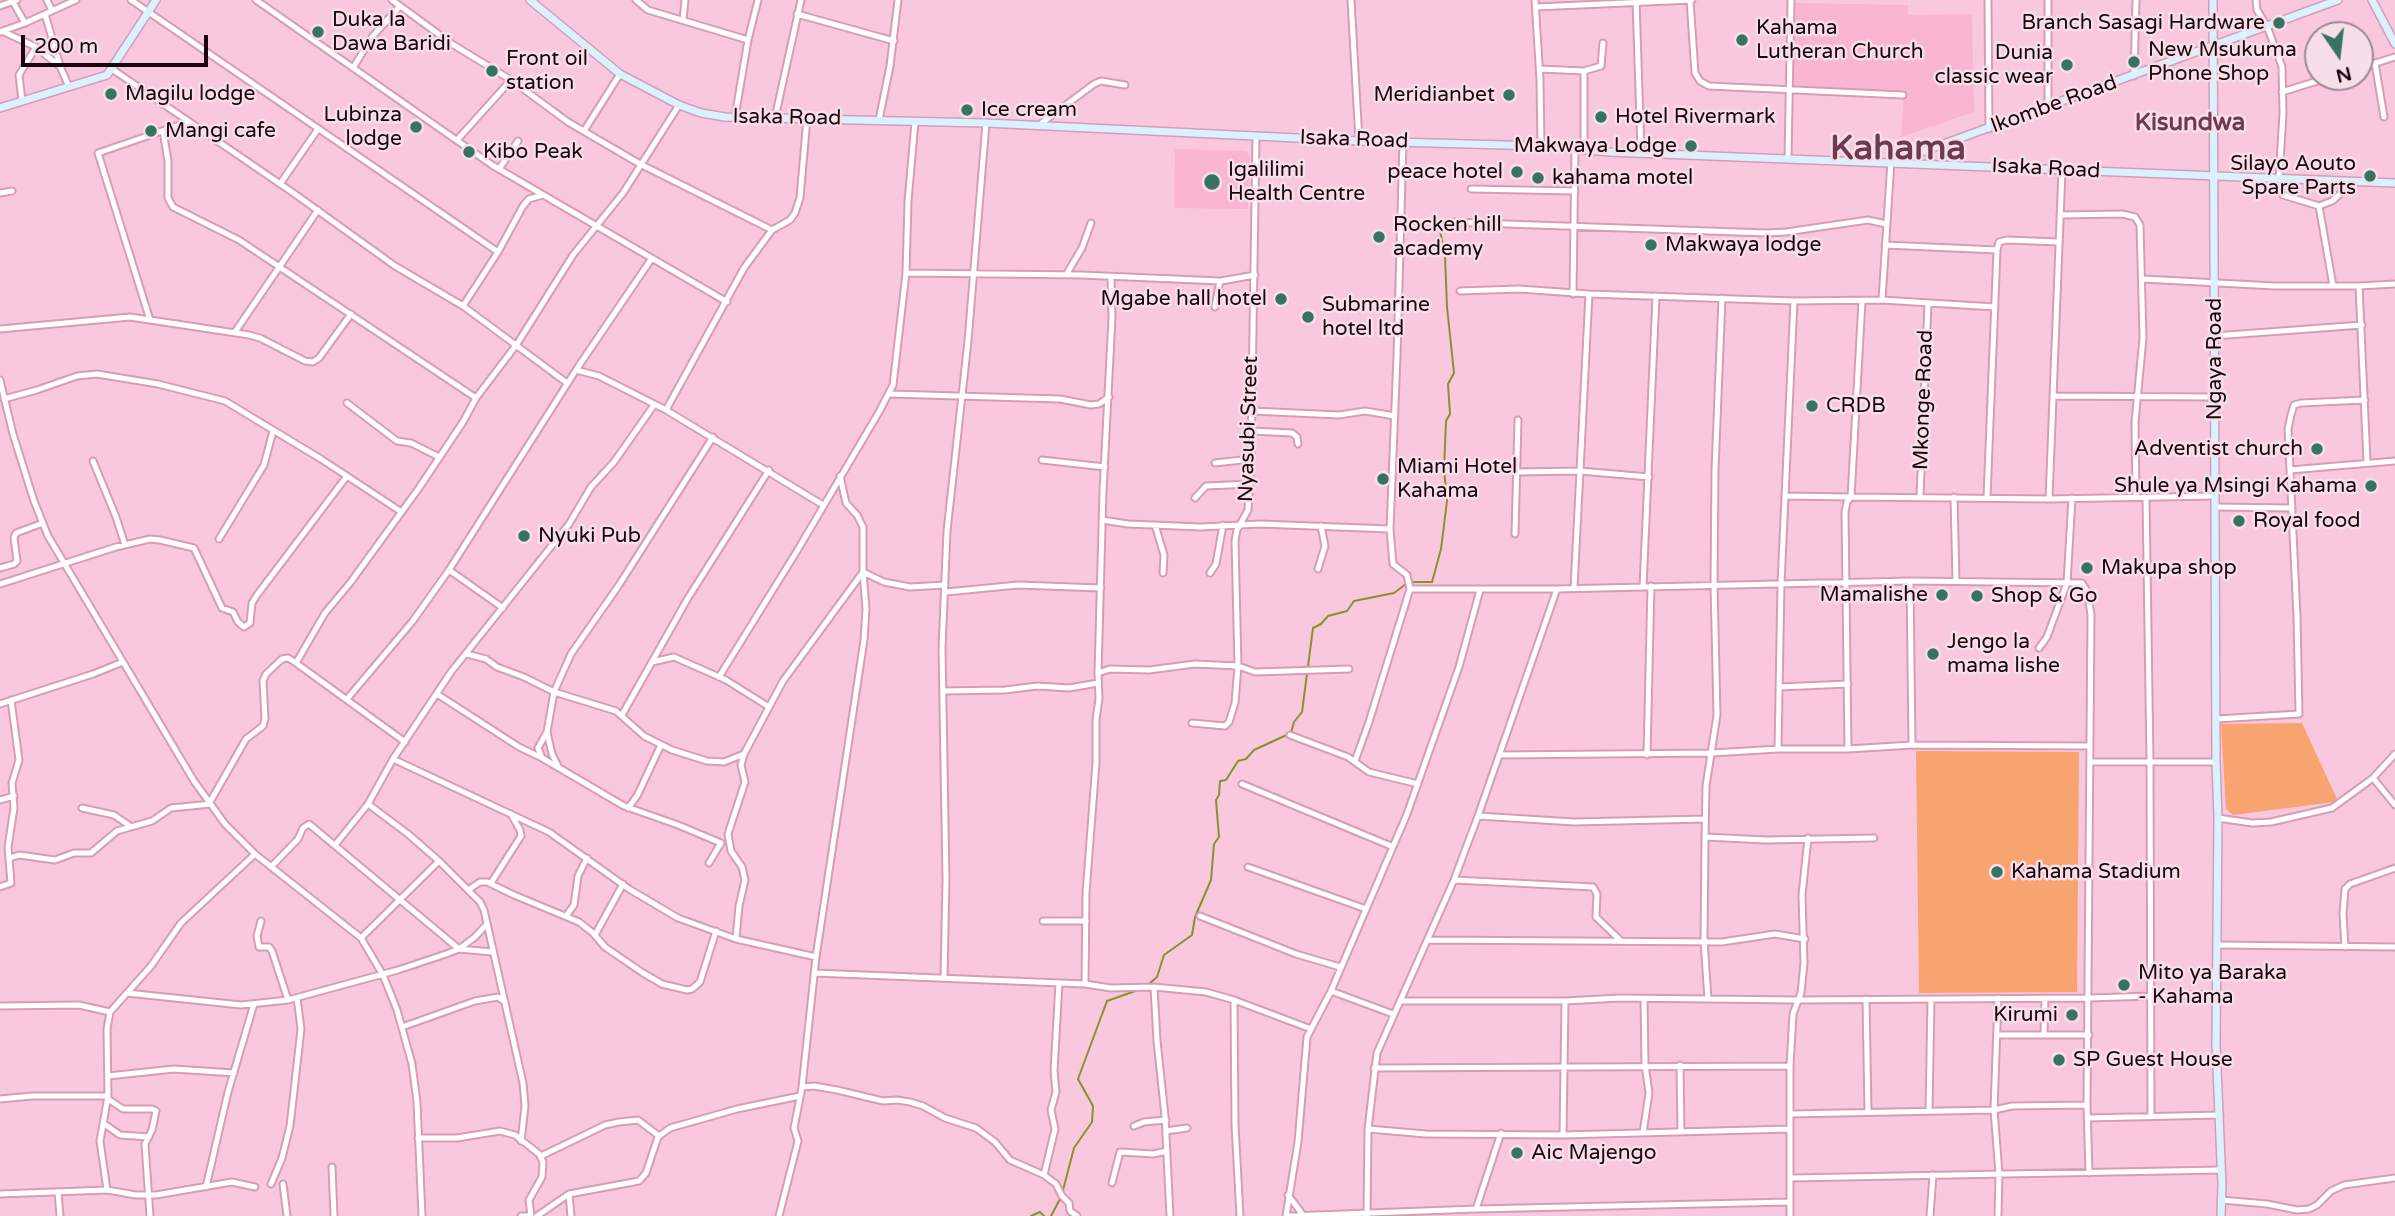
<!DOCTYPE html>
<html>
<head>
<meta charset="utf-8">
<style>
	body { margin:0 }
	#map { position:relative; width:2395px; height:1216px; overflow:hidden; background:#fac8de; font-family:"Varela Round",sans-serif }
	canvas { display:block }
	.north { position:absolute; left:2304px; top:21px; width:70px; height:70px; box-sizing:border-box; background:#f7dee8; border:2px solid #9e8891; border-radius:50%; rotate:166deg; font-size:19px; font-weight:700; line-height:28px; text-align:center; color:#19060f }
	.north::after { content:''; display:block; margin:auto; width:24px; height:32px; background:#367461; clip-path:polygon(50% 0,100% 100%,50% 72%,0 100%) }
	.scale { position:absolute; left:21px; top:35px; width:187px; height:32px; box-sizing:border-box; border:4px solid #19060f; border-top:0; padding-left:9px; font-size:21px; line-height:24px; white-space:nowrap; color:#19060f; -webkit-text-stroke:5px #f7dee8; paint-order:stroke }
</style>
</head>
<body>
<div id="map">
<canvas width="2395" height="1216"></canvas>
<div class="north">N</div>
<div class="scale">200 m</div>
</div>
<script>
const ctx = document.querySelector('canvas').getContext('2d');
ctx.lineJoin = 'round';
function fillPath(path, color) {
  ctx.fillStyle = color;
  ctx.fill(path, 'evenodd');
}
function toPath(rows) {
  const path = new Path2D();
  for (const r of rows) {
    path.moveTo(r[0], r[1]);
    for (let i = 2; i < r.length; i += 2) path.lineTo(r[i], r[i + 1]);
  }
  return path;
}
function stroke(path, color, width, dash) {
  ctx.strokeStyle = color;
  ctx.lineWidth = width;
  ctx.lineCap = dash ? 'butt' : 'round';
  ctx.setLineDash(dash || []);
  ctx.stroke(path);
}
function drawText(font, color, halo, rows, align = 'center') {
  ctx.font = font + ' "Varela Round",sans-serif';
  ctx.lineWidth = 5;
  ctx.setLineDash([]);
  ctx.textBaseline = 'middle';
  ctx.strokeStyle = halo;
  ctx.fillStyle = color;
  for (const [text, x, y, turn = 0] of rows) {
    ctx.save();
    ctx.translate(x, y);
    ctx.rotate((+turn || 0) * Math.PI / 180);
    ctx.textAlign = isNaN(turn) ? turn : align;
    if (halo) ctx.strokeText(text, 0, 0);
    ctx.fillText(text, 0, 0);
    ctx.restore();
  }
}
const built = toPath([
	[1794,3,1908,5,1908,15,1972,14,1974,112,1901,137,1904,92,1791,87],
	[1175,149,1246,151,1250,156,1248,209,1174,208]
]);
const green = toPath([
	[2302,723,2337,799,2335,802,2233,815,2226,809,2221,724],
	[1916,751,2079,752,2077,992,1919,993]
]);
const stream = toPath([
	[1411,582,1432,582,1441,549,1447,501,1444,469,1446,421,1450,414,1448,384,1454,373,1447,307,1445,256,1440,231],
	[1149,984,1157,977,1164,955,1192,935,1195,917,1211,880,1214,844,1219,837,1216,800,1219,795,1220,781,1226,780,1238,761,1246,759,1254,750,1291,733,1294,722,1302,712,1313,628,1321,624,1328,616,1347,611,1354,601,1394,593,1406,584],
	[1062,1194,1074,1148,1092,1122,1093,1106,1078,1079,1107,1001,1138,990],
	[1031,1216,1040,1212,1044,1216],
	[1051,1216,1060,1199]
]);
const street = toPath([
	[47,0,52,11],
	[131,0,498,252],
	[256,0,492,165,727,302],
	[392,0,452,44,511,80,568,122,640,164,772,230],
	[636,0,648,10,748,40],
	[1351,0,1359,141],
	[1535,0,1540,80,1541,146],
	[1636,0,1641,152],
	[1690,0,1695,73,1700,81,1709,86,1903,95],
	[1988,0,1989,129],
	[2256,0,2257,10,2267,26,2282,67,2283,113,2279,179],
	[13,2,25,23],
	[0,6,17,0],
	[1536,7,1692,0],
	[45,14,60,66,69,87],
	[797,14,894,41],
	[683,20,685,0],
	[0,32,25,23,76,0],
	[4,32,36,47,19,75,22,101],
	[36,47,58,65],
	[2375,63,2384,117],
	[353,68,372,37,400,6],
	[2360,68,2395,57],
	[112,69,292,192,395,266,463,306,567,383],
	[1540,69,1584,71,1601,66,1603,43],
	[2134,76,2136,0],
	[2282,92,2330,77],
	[2048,107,2048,0],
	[735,117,748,40,758,0],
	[775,118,801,0],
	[879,120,890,66,898,0],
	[1039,125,1094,84,1101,81,1125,85],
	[163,131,168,161,168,198,173,207,239,240,476,398],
	[584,131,620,74],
	[457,140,511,80],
	[1403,141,1397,356,1390,529,1393,564,1407,575,1410,589,1557,589,1910,581,2082,583,2087,591,2091,614,2087,1105,2089,1173],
	[1584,149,1584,71],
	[1788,158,1791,0],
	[499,169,518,141],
	[2268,178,2283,195,2319,206],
	[280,184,318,129],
	[1471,189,1575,191],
	[0,193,12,191],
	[2061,215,2122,214,2135,217,2140,225,2143,338,2135,422,2136,497],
	[1448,222,1767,233,1786,232,1868,220,1886,224],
	[1885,245,1997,250],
	[906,273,1081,275,1221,281,1255,275],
	[1066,275,1082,248,1091,223],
	[2143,279,2275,286,2359,286,2395,284],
	[2333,286,2319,206,2332,201,2340,194,2346,182],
	[2359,286,2367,462],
	[1460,291,1519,289,1589,294,1794,301,1882,300,1995,307],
	[1573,294,1575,149],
	[1882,300,1891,161],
	[463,306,498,252,523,206,529,199,543,195],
	[1215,307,1220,281],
	[150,320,98,153,188,122],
	[0,329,130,317,249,335,260,338,305,361,313,362,319,358,351,314],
	[235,332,318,210],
	[2214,336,2362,325],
	[576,370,599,376,666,410,823,505],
	[0,380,13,434,34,501,48,536,194,781,225,824,255,854,361,938,383,975,397,1010,412,1064,417,1102,422,1216],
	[890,394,1060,399,1091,405,1099,404,1109,397],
	[2055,396,2215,397],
	[4,399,37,390,77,376,97,374,158,384,225,401,321,459,400,511],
	[347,403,397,441,411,443,439,457],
	[666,410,744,268,772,230,790,220,795,213,800,198,807,118],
	[1252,411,1339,415,1365,411,1395,416],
	[1252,431,1292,433,1297,437,1298,444],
	[713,437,619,585,571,654,554,692,547,732,538,748,542,758,624,806,678,825,721,843],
	[1042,460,1105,467],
	[93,461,116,517,125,545],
	[1215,463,1251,459],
	[2290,470,2395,461],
	[1516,472,1580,471,1649,477],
	[1785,496,1851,497,1862,301],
	[1920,496,1928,303],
	[1954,497,1956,581],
	[1987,497,1997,250,1999,242,2007,240,2058,242],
	[2146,497,2150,761,2151,1117],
	[1195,498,1206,486,1250,484],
	[2049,499,2062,170],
	[2216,507,2292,508],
	[1102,520,1128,524,1201,527,1260,524,1390,529],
	[1155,525,1164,555,1163,573],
	[1515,534,1518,420],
	[219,539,264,465,273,431],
	[0,568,14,564,17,561,14,538,16,533,43,523],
	[1318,569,1325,546,1321,526],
	[449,570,503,608],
	[1210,573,1216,564,1223,525],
	[1910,581,1912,745],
	[0,584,116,547,150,539,160,540,194,548,222,608,233,612,238,622,244,627,250,623,252,603,257,595,347,476],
	[1643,587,1656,296],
	[1574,588,1589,294],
	[946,592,1018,585,1101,588],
	[2039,648,2047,637,2067,583,2072,498],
	[467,654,486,659,497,667,524,677,554,692,616,711,644,736,672,750,707,761,724,762,744,754],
	[652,662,674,657,726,680,769,707],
	[296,663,325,613,350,583,419,488,463,422,476,398,517,344,573,255,623,193,679,105],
	[1098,673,1110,669,1149,670,1195,664,1238,666,1255,672,1349,669],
	[719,677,797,551,879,412,893,385,906,273,908,201,915,122],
	[1779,687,1848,684],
	[943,691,1005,690,1037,686,1069,688,1098,683],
	[437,694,519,747,540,757],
	[347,699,412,622,449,570,576,370,652,258],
	[0,704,93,674,123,662],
	[622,715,688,598,769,470],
	[2216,719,2299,714,2297,616,2288,429,2291,415,2294,405,2301,403,2365,400],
	[1192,723,1225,726,1229,722,1235,703,1238,666,1235,541,1237,530,1248,510,1251,459,1256,136],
	[547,732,552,754,559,768],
	[1290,735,1348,757,1369,772,1418,784],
	[1778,749,1781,584,1794,301],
	[1848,749,1845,512,1847,502,1851,497,2049,499,2215,496],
	[1500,755,1712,753,1778,749,1848,749,1912,745,2089,746],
	[1647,755,1651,586],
	[393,759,549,832,629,889,678,918,736,939,816,957],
	[1355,761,1369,722,1410,589],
	[2090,762,2216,762],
	[2373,778,2395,805],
	[1242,784,1391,846],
	[0,800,14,796],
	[210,802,246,739,263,726,265,719,263,681,266,674,282,659,288,658,296,663,405,742],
	[368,804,408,834,439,861,480,902,484,910,523,1083,525,1106,521,1141],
	[82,808,114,815,130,826],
	[628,808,637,796,661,745],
	[1478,816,1574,822,1705,819],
	[2218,818,2252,823,2271,822,2332,808,2373,778,2395,754],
	[1705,837,1766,840,1874,838],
	[335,845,368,804,393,759,451,672,569,524,591,487,614,462,654,405],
	[10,858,19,855,55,860,74,853,91,853,117,831,152,821,171,808,211,804],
	[709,863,721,843],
	[271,867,298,839,303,828,309,824,459,949,492,952],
	[1248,867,1366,909],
	[1454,880,1593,887,1597,894,1596,917,1620,940],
	[491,883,521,836,520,830,511,814],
	[0,887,11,883,8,847,14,808,12,783,19,760,11,700],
	[468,890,480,882,487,882,514,895,579,922,593,933,605,947,643,973,662,984,687,990,692,989,700,982,716,931],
	[566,916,574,905,578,876,587,858],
	[1200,916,1296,954,1340,967],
	[261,921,257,936,259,947,269,947,272,951,288,1000],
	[1043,921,1086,921],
	[595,935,623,884],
	[361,938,439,861],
	[736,939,739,906,745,880,742,867,731,851,728,834,745,782,741,765,744,754,783,681,863,572,884,582,910,587,945,585],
	[1428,940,1722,942,1775,934,1805,939],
	[2217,945,2395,947],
	[2345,947,2343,914,2345,889,2350,884,2395,868],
	[815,973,1085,984,1111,988,1154,987,1206,992,1234,1000,1311,1029],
	[944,978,946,879,942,648,947,531,968,341,986,123],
	[1085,984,1086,893,1096,763,1096,719,1099,699,1098,673,1103,491,1112,318,1111,278],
	[1154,987,1157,1041,1165,1116,1170,1216],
	[1331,991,1393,1014],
	[127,993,241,1005,288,1000,398,970,446,954,459,949,475,937,487,924],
	[1708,999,1704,940,1705,837,1706,786,1717,715,1714,585,1715,470,1722,298],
	[1866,999,1868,1112],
	[1234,1000,1235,1125,1240,1216],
	[1400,1001,1565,1001,1620,998,1797,1000,2089,998,2216,994],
	[0,1006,79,1005,110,1012],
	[402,1027,475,1001,498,997,505,1002],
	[2044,1034,2045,998],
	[1997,1035,2089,1035],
	[1680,1065,1681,1132],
	[1374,1068,1790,1066],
	[108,1076,174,1069,234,1073],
	[802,1087,814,1086,837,1090,883,1101,897,1100,910,1102,923,1106,945,1118,976,1128,995,1142,1010,1160,1044,1175,1056,1184,1062,1196,1069,1203,1070,1211,1077,1216],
	[0,1099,32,1096,108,1096],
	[108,1099,123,1109,152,1109,156,1111,152,1130,145,1144,150,1216],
	[1929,1111,1931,999],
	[1790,1114,1994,1110,2012,1106,2087,1105],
	[2087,1118,2220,1115],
	[103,1123,120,1135,149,1137],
	[1134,1126,1144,1122,1166,1120],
	[1368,1129,1426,1134,1563,1135,1790,1129],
	[1166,1131,1187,1128],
	[1643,1133,1649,1093,1645,1065,1644,999],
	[1563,1135,1565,1001],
	[418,1138,457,1138,500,1131,515,1135,539,1154,543,1162,542,1177,529,1200,531,1216],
	[541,1156,605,1125,619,1122,638,1120,659,1136],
	[332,1167,334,1216],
	[1044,1175,1055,1129,1051,1110,1056,1092,1054,1071,1059,983],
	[1791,1178,2221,1170],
	[1112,1183,1120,1152,1153,1154,1167,1151],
	[271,1184,282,1158,290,1126,301,1029,297,998],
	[283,1184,287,1216],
	[206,1187,228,1092,254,1004],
	[107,1190,100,1141,108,1096,107,1029,110,1012,151,966,181,923,255,854],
	[58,1192,60,1216],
	[0,1194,107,1190,136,1195,156,1195,232,1182,255,1187],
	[569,1194,571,1216],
	[1288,1195,1303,1215],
	[2221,1200,2267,1204,2297,1210,2309,1209,2317,1205,2331,1191,2344,1185,2395,1178],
	[1476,1209,1790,1202],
	[521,1216,531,1216],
	[537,1216,569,1194,639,1181,646,1173,658,1137,670,1128,737,1109,800,1096],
	[779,1216,798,1141,794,1128,802,1087,816,957,864,640,866,609,863,572,863,527,857,515,846,503,840,476],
	[1286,1216,1298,1142,1307,1037,1331,991,1407,814,1459,667,1480,590],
	[1289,1216,1476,1209,1501,1133],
	[1367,1216,1368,1129,1377,1053,1454,880,1478,816,1557,589],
	[1790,1216,1790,1066,1793,1014,1801,993,1804,963,1802,895,1808,838],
	[1930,1216,1933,1175],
	[1998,1216,1999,1174,1994,1110,1998,998]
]);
const secondary = toPath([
	[530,0,620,74,679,105,701,113,725,117,986,123,1359,141,1541,146,1610,152,2395,183],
	[2213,0,2216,762,2218,818,2216,1044,2222,1185,2221,1216],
	[2372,0,2395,44],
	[0,108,107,75,156,0],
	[1900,160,2338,0]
]);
const markers = [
	[2279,23,7,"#367461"],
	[318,32,7,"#367461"],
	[1742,40,7,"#367461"],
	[2134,62,7,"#367461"],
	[2067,65,7,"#367461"],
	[492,71,7,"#367461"],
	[111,94,7,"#367461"],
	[1509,95,7,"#367461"],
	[967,110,7,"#367461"],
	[1601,117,7,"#367461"],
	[416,127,7,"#367461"],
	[151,131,7,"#367461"],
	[1691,146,7,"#367461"],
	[469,152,7,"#367461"],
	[1517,172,7,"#367461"],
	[2370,176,7,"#367461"],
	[1538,178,7,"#367461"],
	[1212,182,9,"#367461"],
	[1379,237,7,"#367461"],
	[1651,245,7,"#367461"],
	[1281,299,7,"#367461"],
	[1308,317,7,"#367461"],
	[1812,406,7,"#367461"],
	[2317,449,7,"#367461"],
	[1383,479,7,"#367461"],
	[2371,486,7,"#367461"],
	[2239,521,7,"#367461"],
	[524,536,7,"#367461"],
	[2087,568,7,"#367461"],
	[1942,595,7,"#367461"],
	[1977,596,7,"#367461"],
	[1933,654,7,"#367461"],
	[1997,872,7,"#367461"],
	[2124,985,7,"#367461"],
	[2072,1015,7,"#367461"],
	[2059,1060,7,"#367461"],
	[1517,1153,7,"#367461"]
];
const poiNames = [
	["Duka la",332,20],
	["Dawa Baridi",332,44],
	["Branch Sasagi Hardware",2265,23,"right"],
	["Kahama",1756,28],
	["Lutheran Church",1756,52],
	["New Msukuma",2148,50],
	["Phone Shop",2148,74],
	["Dunia",2053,53,"right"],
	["classic wear",2053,77,"right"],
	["Front oil",506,59],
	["station",506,83],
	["Magilu lodge",125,94],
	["Meridianbet",1495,95,"right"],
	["Ice cream",981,110],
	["Lubinza",402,115,"right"],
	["lodge",402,139,"right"],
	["Hotel Rivermark",1615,117],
	["Mangi cafe",165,131],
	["Makwaya Lodge",1677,146,"right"],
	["Kibo Peak",483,152],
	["Silayo Aouto",2356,164,"right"],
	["Spare Parts",2356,188,"right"],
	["Igalilimi",1228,170],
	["Health Centre",1228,194],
	["peace hotel",1503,172,"right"],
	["kahama motel",1552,178],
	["Rocken hill",1393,225],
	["academy",1393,249],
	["Makwaya lodge",1665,245],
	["Mgabe hall hotel",1267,299,"right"],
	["Submarine",1322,305],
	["hotel ltd",1322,329],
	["CRDB",1826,406],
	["Adventist church",2303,449,"right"],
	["Miami Hotel",1397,467],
	["Kahama",1397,491],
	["Shule ya Msingi Kahama",2357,486,"right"],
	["Royal food",2253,521],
	["Nyuki Pub",538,536],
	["Makupa shop",2101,568],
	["Mamalishe",1928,595,"right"],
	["Shop & Go",1991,596],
	["Jengo la",1947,642],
	["mama lishe",1947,666],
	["Kahama Stadium",2011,872],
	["Mito ya Baraka",2138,973],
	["- Kahama",2138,997],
	["Kirumi",2058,1015,"right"],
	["SP Guest House",2073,1060],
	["Aic Majengo",1531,1153]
];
const streetNames = [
	["Ikombe Road",2054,105,-20],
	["Isaka Road",787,118,1],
	["Isaka Road",1354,140,2],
	["Isaka Road",2046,169,3],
	["Ngaya Road",2215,359,-90],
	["Mkonge Road",1924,400,-88],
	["Nyasubi Street",1249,429,-88]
];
const quarterNames = [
	["Kisundwa",2190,124]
];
const townNames = [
	["Kahama",1898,150]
];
fillPath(built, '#fab5d3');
fillPath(green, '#f8a471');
stroke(stream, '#8d902a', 2);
stroke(street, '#d89cb7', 9);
stroke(secondary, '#d89cb7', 10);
stroke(street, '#fff', 5);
stroke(secondary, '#d9f2ff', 7);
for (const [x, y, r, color] of markers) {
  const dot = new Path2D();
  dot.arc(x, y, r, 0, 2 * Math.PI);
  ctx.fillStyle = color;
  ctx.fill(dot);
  stroke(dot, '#f7dee8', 2.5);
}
drawText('21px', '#19060f', '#f7dee8', poiNames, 'left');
drawText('21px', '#19060f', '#f7dee8', streetNames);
drawText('bold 24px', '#6d3a52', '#f7dee8', quarterNames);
drawText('bold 35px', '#6d3a52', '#f7dee8', townNames);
</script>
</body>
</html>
